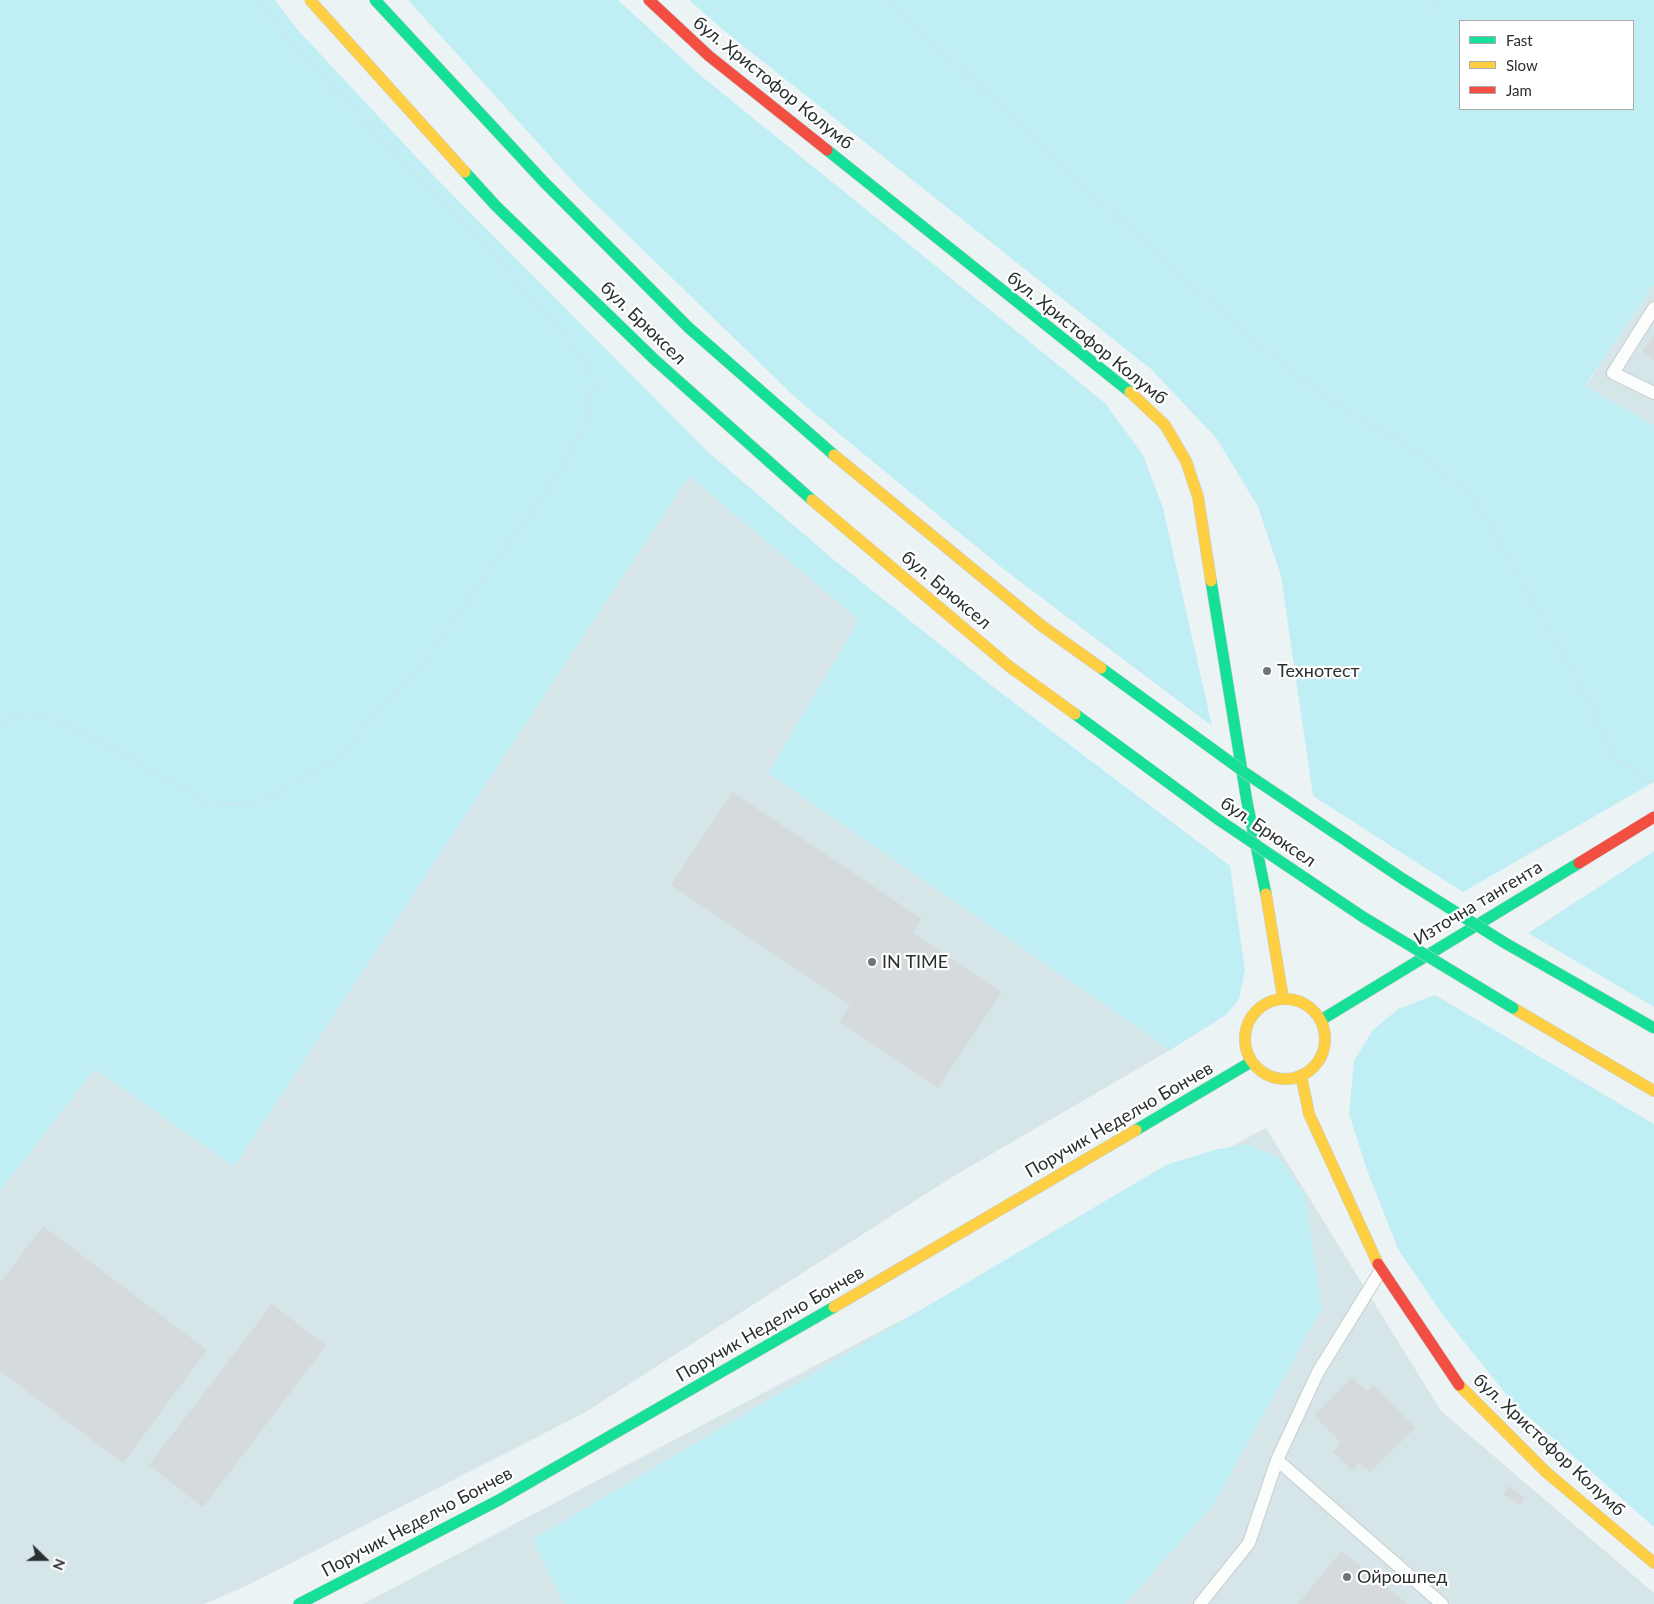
<!DOCTYPE html>
<html>
<head>
<meta charset="utf-8">
<style>
  body { margin:0 }
  #map { position:relative; width:1654px; height:1604px; overflow:hidden; background:#ecf3f4; font-family:Lato,sans-serif }
  canvas { display:block }
  .legend { position:absolute; left:1459px; top:20px; width:175px; height:90px; box-sizing:border-box; background:#fff; border:1px solid #aaacac; margin:0; padding:6px 9px; list-style:none; font-size:15px; color:#2a2f30 }
  .legend li { display:flex; align-items:center; gap:10px; height:25px }
  .legend b { width:25px; border:1px solid #aaacac }
  .north { position:absolute; left:20px; top:1534px; width:50px; height:50px; -webkit-text-stroke:4px #fff; paint-order:stroke; rotate:112deg; font-size:14px; font-weight:700; line-height:20px; text-align:center; color:#2a2f30 }
  .north::after { content:''; display:block; margin:auto; width:18px; height:22px; background:#2a2f30; clip-path:polygon(50% 0,100% 100%,50% 72%,0 100%) }
</style>
</head>
<body>
<div id="map">
<canvas width="1654" height="1604"></canvas>
<ul class="legend">
<li><b style="height:6px;background:#16e098"></b>Fast</li>
<li><b style="height:6px;background:#ffcf43"></b>Slow</li>
<li><b style="height:6px;background:#f24e42"></b>Jam</li>
</ul>
<div class="north">N</div>
</div>
<script>
const ctx = document.querySelector('canvas').getContext('2d');
ctx.lineJoin = 'round';
function paint(path, color) { ctx.fillStyle = color; ctx.fill(path, 'evenodd'); }
const shape = rows => new Path2D(rows.map(r => 'M' + r).join(''));
function strokePath(path, color, width, dash) { ctx.strokeStyle = color; ctx.lineWidth = width; ctx.lineCap = dash ? 'butt' : 'round'; ctx.setLineDash(dash || []); ctx.stroke(path); }
function drawText(font, color, halo, rows, align = 'center') {
  ctx.font = font + ' Lato,sans-serif'; ctx.lineWidth = 4.5; ctx.setLineDash([]); ctx.textBaseline = 'middle'; ctx.strokeStyle = halo; ctx.fillStyle = color; for (const [text, x, y, turn = 0] of rows) {
    ctx.save(); ctx.translate(x, y); ctx.rotate((+turn || 0) * Math.PI / 180); ctx.textAlign = isNaN(turn) ? turn : align; if (halo) ctx.strokeText(text, 0, 0); ctx.fillText(text, 0, 0); ctx.restore();
  }
}
const built = shape([
  [1654,284,1654,425,1585,387],
  [689,475,859,620,1227,1014,1170,1050,952,1177,584,1413,246,1586,204,1604,0,1604,0,1191,95,1069,234,1166],
  [1266,1128,1441,1411,1654,1593,1654,1604,363,1604]
]);
const green = shape([
  [0,0,275,0,296,28,435,177,706,450,834,560,992,686,1230,866,1245,970,1239,999,1227,1014,1170,1050,768,773,859,620,689,476,234,1167,95,1069,0,1191],
  [408,0,618,0,700,75,1105,403,1143,455,1163,508,1212,726,1006,571,798,400,578,187],
  [689,0,1654,0,1654,284,1585,386,1654,425,1654,782,1463,892,1313,796,1281,576,1258,507,1217,439,1151,369,727,33],
  [1460,21,1633,21,1633,109,1460,109],
  [1654,851,1654,1007,1528,933],
  [1435,995,1654,1124,1654,1527,1514,1404,1445,1318,1398,1249,1367,1170,1349,1114,1354,1061,1373,1030,1398,1009],
  [1247,1144,1280,1158,1305,1195,1322,1309,1214,1504,1125,1604,564,1604,533,1539,1166,1165,1214,1150]
]);
const building = shape([
  [1654,336,1654,360,1642,352],
  [732,792,922,919,913,933,1002,992,938,1088,839,1022,850,1005,671,885],
  [43,1226,207,1350,123,1463,0,1371,0,1283],
  [272,1304,326,1346,203,1507,149,1465],
  [1352,1377,1367,1392,1373,1385,1415,1428,1370,1472,1360,1463,1352,1471,1333,1452,1341,1443,1314,1415],
  [1509,1486,1525,1498,1520,1505,1503,1494],
  [1341,1551,1408,1604,1298,1604]
]);
const path = shape([
  [888,0,1172,269,1272,356,1321,394,1433,462,1469,495,1492,529,1586,695,1617,761,1654,782],
  [1431,16,1441,0],
  [0,723,22,714,45,717,104,743,206,802,249,806,332,763,429,656,569,458,588,416,593,380,577,351,489,249,305,59,256,0]
]);
const lane = shape([
  [1654,308,1613,373,1654,393],
  [1277,1460,1442,1604],
  [1200,1604,1249,1543,1277,1460,1318,1372,1381,1270]
]);
const fast = shape([
  [827,150,1130,392],
  [1211,581,1247,802,1266,894],
  [1321,1020,1579,863],
  [1136,1130,1251,1062],
  [299,1604,499,1500,834,1307]
]);
const slow = shape([
  [1130,392,1165,425,1186,461,1198,497,1211,581],
  [1266,894,1283,998],
  '1245 1039a40 40 0 1 1 80 0a40 40 0 1 1-80 0Z',
  [1513,1008,1654,1091],
  [1301,1075,1309,1114,1378,1264],
  [834,1307,1136,1130],
  [1459,1385,1546,1472,1654,1563]
]);
const jam = shape([
  [649,0,709,56,827,150],
  [1579,863,1654,817],
  [1378,1264,1459,1385]
]);
const fastBridge = shape([
  [375,0,544,182,689,328,834,455],
  [465,172,496,206,655,360,812,500],
  [1101,668,1244,772,1403,879,1505,943,1654,1028],
  [1075,714,1219,820,1363,917,1513,1008]
]);
const slowBridge = shape([
  [310,0,465,172],
  [834,455,1042,626,1101,668],
  [812,500,1010,667,1075,714]
]);
const markers = [
  [1267,671,5,"#6e7475"],
  [872,962,5,"#6e7475"],
  [1347,1577,5,"#6e7475"]
];
const streetNames = [
  ["бул. Христофор Колумб",773,83,39],
  ["бул. Брюксел",643,323,44],
  ["бул. Христофор Колумб",1087,338,39],
  ["бул. Брюксел",946,590,40],
  ["бул. Брюксел",1268,832,34],
  ["Източна тангента",1478,903,-31],
  ["Поручик Неделчо Бончев",1119,1120,-30],
  ["Поручик Неделчо Бончев",770,1324,-30],
  ["бул. Христофор Колумб",1549,1445,43],
  ["Поручик Неделчо Бончев",417,1522,-28]
];
const poiNames = [
  ["Технотест",1277,671],
  ["IN TIME",882,962],
  ["Ойрошпед",1357,1577]
];
paint(built, '#d6e5e7');
paint(green, '#c0eef5');
paint(building, '#d5dbdc');
strokePath(lane, '#c7cdce', 14);
strokePath(fast, '#c7cdce', 12);
strokePath(slow, '#c7cdce', 12);
strokePath(jam, '#c7cdce', 12);
strokePath(path, '#d9dbdb', 3, [1, 4]);
strokePath(lane, '#fcfdfd', 12);
strokePath(fast, '#16e098', 11);
strokePath(slow, '#ffcf43', 11);
strokePath(jam, '#f24e42', 11);
strokePath(fastBridge, '#c7cdce', 12, []);
strokePath(slowBridge, '#c7cdce', 12, []);
strokePath(fastBridge, '#16e098', 11);
strokePath(slowBridge, '#ffcf43', 11);
for (const [x, y, r, color] of markers) { const dot = new Path2D(); dot.arc(x, y, r, 0, 2 * Math.PI); ctx.fillStyle = color; ctx.fill(dot); strokePath(dot, '#fff', 2); }
drawText('18px', '#2a2f30', '#fff', streetNames);
drawText('18px', '#2a2f30', '#fff', poiNames, 'left');
</script>
</body>
</html>
